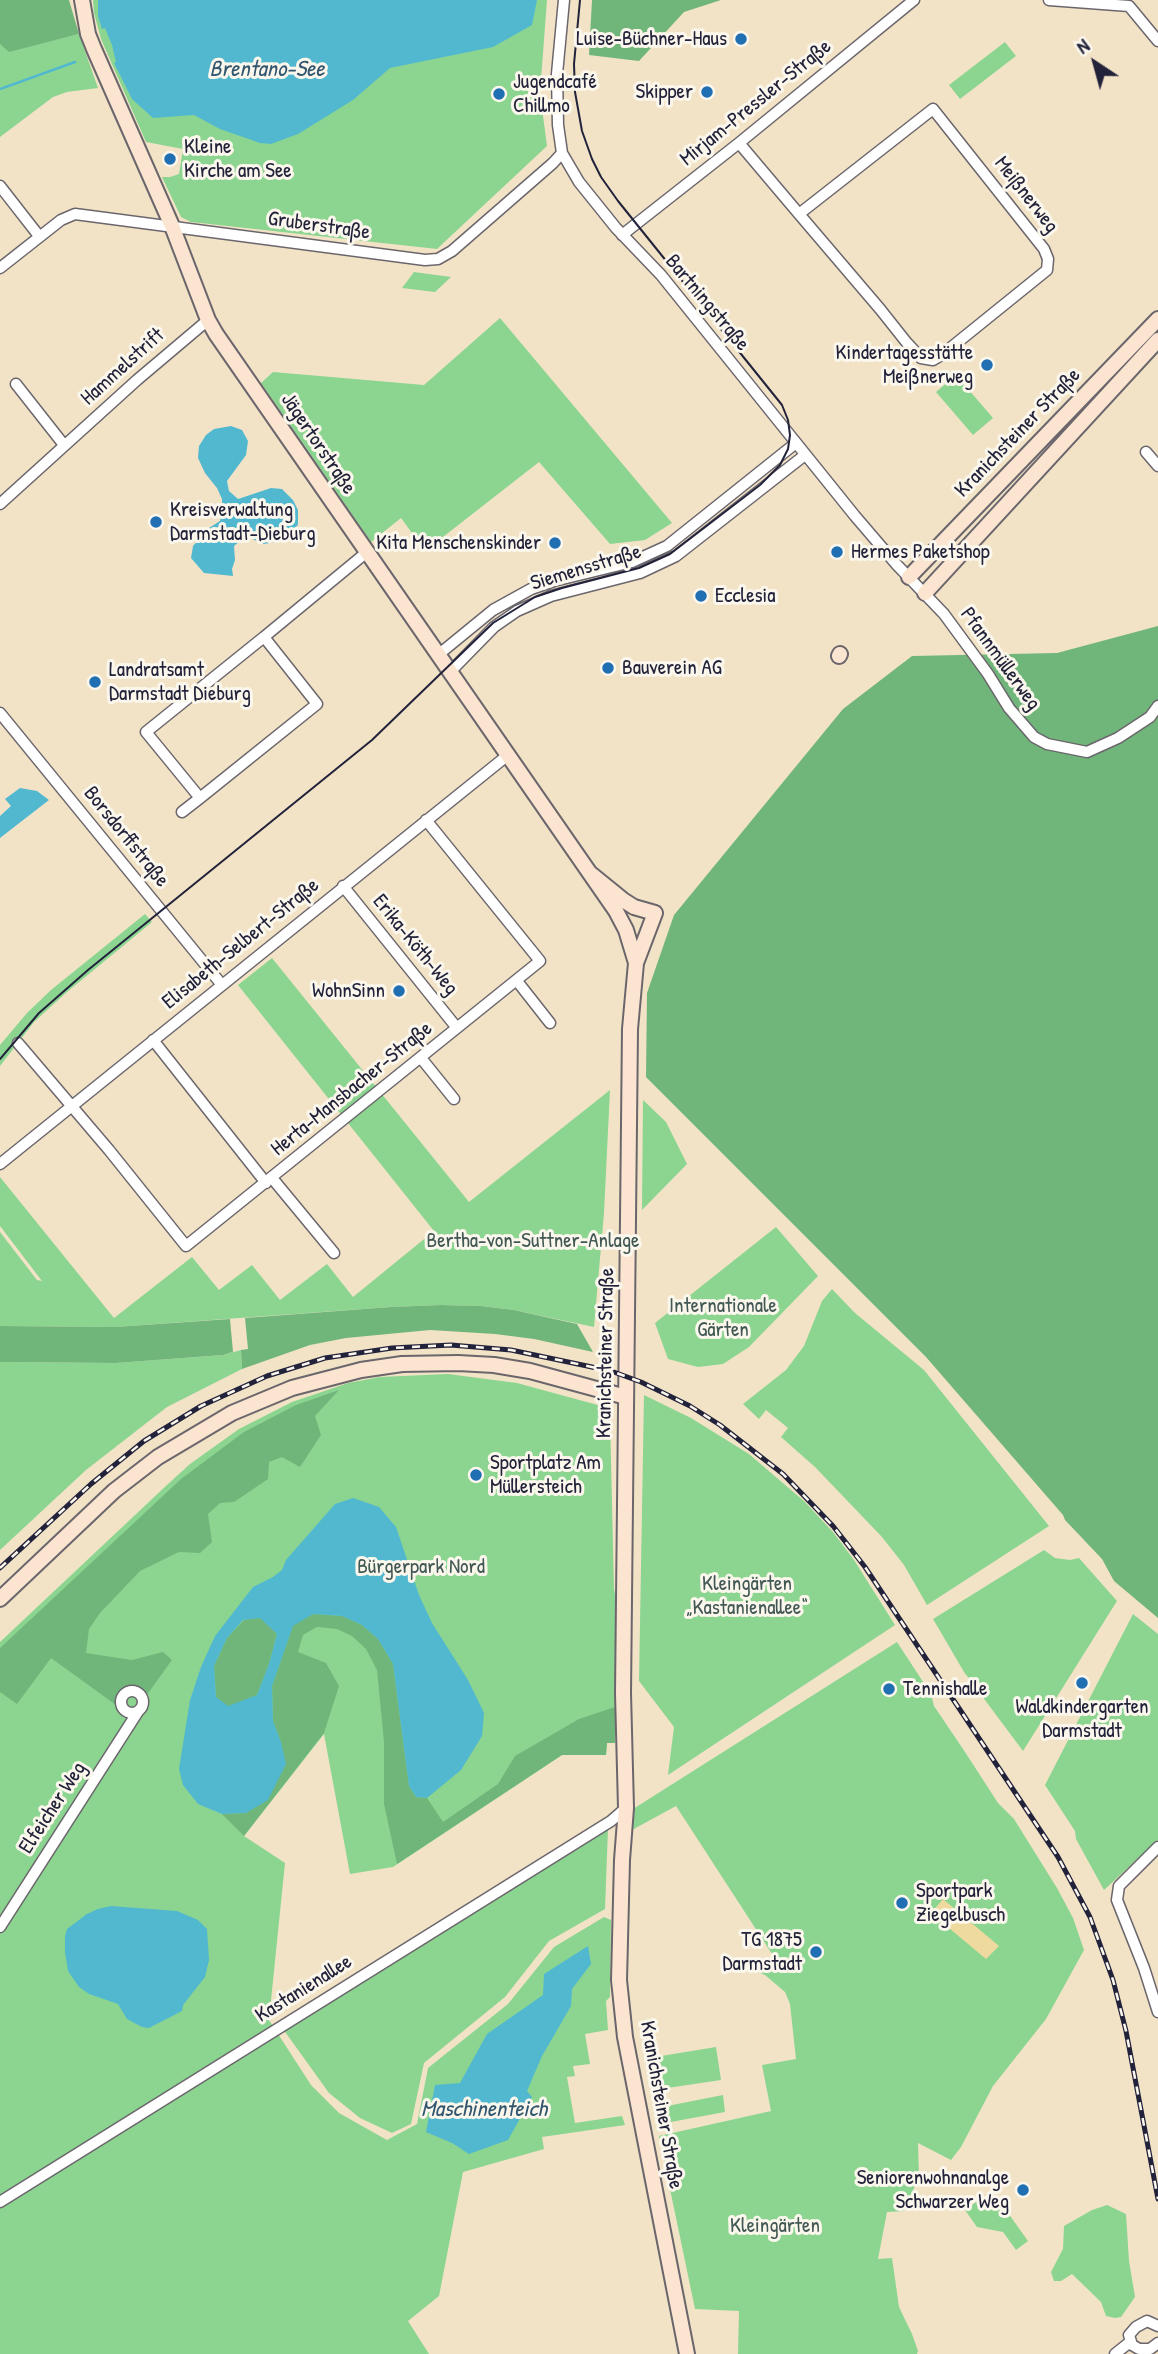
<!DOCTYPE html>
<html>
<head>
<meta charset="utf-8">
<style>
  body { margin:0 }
  #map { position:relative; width:1158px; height:2354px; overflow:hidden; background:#f2e3c7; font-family:"Patrick Hand",sans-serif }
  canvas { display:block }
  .north { position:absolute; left:1060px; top:28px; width:70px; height:70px; -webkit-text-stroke:5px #fbf7ec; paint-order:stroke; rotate:324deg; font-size:19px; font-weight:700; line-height:28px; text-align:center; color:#22223b }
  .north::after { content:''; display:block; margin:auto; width:24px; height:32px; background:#22223b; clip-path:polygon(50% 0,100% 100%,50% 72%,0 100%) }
</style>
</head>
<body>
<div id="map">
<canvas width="1158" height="2354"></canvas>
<div class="north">N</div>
</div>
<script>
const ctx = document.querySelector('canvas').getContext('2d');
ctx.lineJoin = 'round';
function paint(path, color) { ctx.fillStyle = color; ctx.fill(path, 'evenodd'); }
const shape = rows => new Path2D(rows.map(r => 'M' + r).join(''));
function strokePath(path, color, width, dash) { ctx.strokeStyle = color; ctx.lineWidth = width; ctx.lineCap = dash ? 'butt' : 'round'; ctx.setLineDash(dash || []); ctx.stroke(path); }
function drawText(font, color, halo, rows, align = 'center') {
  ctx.font = font + ' "Patrick Hand",sans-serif'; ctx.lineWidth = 6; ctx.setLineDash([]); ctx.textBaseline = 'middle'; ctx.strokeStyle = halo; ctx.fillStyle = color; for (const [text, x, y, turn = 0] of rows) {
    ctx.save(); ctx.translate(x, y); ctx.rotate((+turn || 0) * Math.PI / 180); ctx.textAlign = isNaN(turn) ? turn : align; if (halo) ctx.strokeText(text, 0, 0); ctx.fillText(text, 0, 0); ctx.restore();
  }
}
const green = shape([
  [93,0,547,0,540,93,547,146,437,249,191,222,181,217,162,177,170,177,179,174,183,149,146,142,101,39,94,13],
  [79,34,98,88,67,92,53,97,0,137,0,44,10,51],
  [1005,42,1016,56,960,99,949,85],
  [414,272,451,277,435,292,402,288],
  [500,318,672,523,645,540,610,544,539,462,425,551,401,518,371,542,261,383,273,372,424,385],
  [956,375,993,418,973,435,936,392],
  [145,914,152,922,67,992,34,1022,0,1066,0,1045,27,1013,51,990],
  [272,958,469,1202,610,1090,604,1213,594,1327,514,1310,481,1306,441,1305,391,1307,115,1327,0,1326,0,1232,37,1280,42,1281,0,1226,0,1177,114,1318,192,1257,219,1290,252,1265,280,1300,327,1264,353,1297,434,1231,238,985],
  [643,1100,666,1122,687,1164,642,1210],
  [776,1227,818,1276,749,1347,723,1364,698,1367,668,1359,655,1323],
  [832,1289,855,1313,924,1370,1049,1526,927,1605,904,1565,882,1537,815,1467,781,1437,788,1428,766,1410,759,1419,743,1404,786,1370,804,1346,822,1301],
  [241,1350,242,1369,167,1407,86,1470,0,1550,0,1362,116,1363,223,1355],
  [448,1374,517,1383,605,1407,610,1417,614,1589,616,1600,615,1743,607,1743,606,1755,562,1755,393,1867,350,1874,324,1734,244,1836,285,1863,269,2020,311,2085,339,2113,387,2140,417,2124,428,2068,508,2004,554,1947,604,1917,611,1920,610,1997,606,2001,608,2030,585,2034,590,2064,573,2066,575,2076,567,2077,575,2123,622,2116,625,2125,542,2137,544,2149,463,2172,439,2296,408,2321,429,2354,0,2354,0,1642,168,1484,190,1464,239,1429,292,1402,348,1383,380,1377],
  [644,1395,691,1418,749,1454,805,1502,833,1532,854,1560,895,1625,668,1775,674,1727,639,1681],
  [1044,1550,1055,1558,1070,1560,1079,1558,1117,1601,1023,1751,964,1672,933,1619],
  [1133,1614,1158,1634,1158,1840,1104,1890,1076,1839,1075,1831,1045,1785],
  [897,1642,931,1694,934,1706,965,1752,998,1803,1014,1819,1057,1888,1073,1918,1084,1950,1046,2019,993,2086,961,2147,951,2160,918,2143,919,2177,904,2211,887,2212,878,2259,892,2258,899,2307,912,2334,918,2351,917,2354,738,2354,739,2311,695,2309,659,2136,771,2111,762,2065,796,2059,790,2004,785,1992,765,1975,749,1968,766,1966,774,1957,676,1806,632,1830,633,1809],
  [608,1829,605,1909,549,1941,505,1997,424,2063,411,2124,392,2133,360,2118,329,2093,283,2029],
  [716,2047,721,2080,654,2090,649,2058],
  [723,2095,725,2112,660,2124,657,2108],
  [979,2200,1008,2213,1028,2241,1016,2250,1003,2232,977,2227,965,2210],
  [1107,2205,1126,2214,1129,2261,1135,2297,1121,2317,1115,2318,1106,2316,1101,2302,1072,2274,1061,2281,1054,2281,1051,2272,1063,2249,1064,2226,1092,2210]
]);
const forest = shape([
  [0,0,69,0,79,34,9,52,0,44],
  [592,0,721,0,684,12,639,61,589,55],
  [1158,626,1158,1618,1114,1581,1102,1559,1065,1520,1063,1515,926,1357,646,1077,647,993,674,915,843,709,912,656,1057,653],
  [441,1305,481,1306,514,1310,577,1324,593,1352,534,1339,495,1334,430,1330,346,1338,310,1345,242,1369,241,1350,248,1349,245,1318,391,1307],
  [230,1319,233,1352,223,1355,116,1363,0,1362,0,1326,115,1327],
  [339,1390,315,1416,321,1435,300,1467,282,1457,269,1462,268,1479,234,1502,220,1503,208,1514,212,1542,200,1553,179,1552,140,1571,100,1613,89,1629,86,1653,132,1660,163,1652,172,1660,146,1696,130,1686,116,1705,51,1658,17,1704,0,1692,0,1648,181,1479,244,1432,296,1405],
  [313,1614,342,1616,362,1625,378,1639,393,1664,409,1786,416,1797,427,1798,443,1822,498,1784,515,1756,579,1719,615,1707,615,1743,607,1743,606,1755,562,1755,397,1864,384,1804,384,1742,377,1670,366,1649,352,1636,337,1629,317,1627,303,1635,298,1652,326,1663,339,1686,324,1733,244,1836,222,1814,246,1813,281,1742,273,1721,272,1686,293,1625],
  [260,1617,277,1634,269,1664,257,1695,228,1707,216,1697,214,1666,227,1638,244,1620]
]);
const sand = shape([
  [943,1899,999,1946,986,1959,931,1913]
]);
const water = shape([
  [98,0,537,0,532,25,493,47,390,68,353,100,298,134,271,144,260,143,220,129,194,115,153,118,132,99,114,63,116,62,112,45,105,28,102,29,98,16],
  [231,426,242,430,248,441,246,455,227,481,229,491,238,499,271,488,282,489,293,500,298,510,298,525,279,541,264,544,250,538,241,540,234,546,235,560,232,569,233,576,204,573,191,558,193,546,209,528,220,521,222,510,222,499,217,488,205,473,198,458,199,446,206,435,214,429],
  [20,788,37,791,49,800,0,838,0,816,11,806,5,799],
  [353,1498,379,1507,396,1527,419,1595,432,1623,468,1680,484,1713,482,1736,461,1770,427,1798,416,1797,409,1786,393,1664,378,1639,362,1625,342,1616,313,1614,293,1626,272,1686,273,1721,281,1742,286,1764,268,1800,246,1813,222,1814,198,1804,183,1785,179,1769,190,1700,201,1667,215,1636,253,1587,273,1577,282,1570,286,1560,335,1504],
  [260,1618,277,1634,269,1664,257,1695,228,1706,216,1697,214,1666,227,1638,243,1620],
  [111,1906,177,1911,198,1920,207,1929,209,1960,205,1977,183,2005,182,2011,149,2028,142,2027,127,2019,118,2004,89,1994,79,1987,68,1971,65,1952,65,1936,67,1929,87,1914,98,1909],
  [588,1946,591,1964,572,1989,571,2006,542,2056,527,2091,532,2097,508,2140,469,2154,452,2143,426,2132,435,2085,460,2083,487,2034,543,1995,544,1974]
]);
const stream = shape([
  [0,89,75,62]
]);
const street = shape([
  [564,0,557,74,558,125,562,153,579,182,616,228,661,275,855,516,897,565,944,614,988,674,1009,708,1034,737,1047,744,1087,752,1118,738,1150,717,1158,706],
  [1049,0,1129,6,1158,41],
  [739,143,799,214,880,309,907,343,921,358,933,360,943,354,1047,270,1048,259,1044,249,933,109,799,214],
  [0,186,39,236],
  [622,235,739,143,914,0],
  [0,268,61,220,75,214,425,260,438,259,452,251,553,163,562,153],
  [16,384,64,445],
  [1146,452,1158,466],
  [0,504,137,380,208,320],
  [264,637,367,552],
  [438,655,493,610,531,589,554,581,632,562,667,546,796,443],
  [450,672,494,627,517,611,551,596,640,573,676,556,805,455],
  [0,713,222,985],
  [182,812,200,798,317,704,264,637,146,732,200,798],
  [343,886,457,1028],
  [517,981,550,1023],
  [153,1040,266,1183],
  [18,1043,109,1150,186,1246,540,961,426,820],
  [421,1058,454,1099],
  [0,1164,508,755],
  [272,1178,334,1253],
  '121 1702a11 11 0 1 1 22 0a11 11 0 1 1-22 0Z',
  [1158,1847,1119,1886,1117,1900,1144,1968,1158,2012],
  [0,1927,139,1710],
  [0,2202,611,1821,626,1808],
  [1158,2326,1147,2321,1136,2327,1129,2335,1132,2345,1139,2349,1150,2349,1158,2343],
  [1115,2354,1130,2342]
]);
const secondary = shape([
  [82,0,88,34,94,49,172,226,208,320,216,334,616,911,626,930,636,963],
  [909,577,1158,319],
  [925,593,1158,340],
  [839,656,840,654],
  [591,874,623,900,634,907,655,913,636,963,630,1029,623,1693,626,1808,622,1860,619,1980,625,2037,687,2354],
  [0,1599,114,1491,158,1457,232,1413,292,1388,361,1370,402,1364,458,1363,494,1365,530,1371,626,1397]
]);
const tram = shape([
  [0,1059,39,1013,88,970,372,740,493,623,535,597,562,588,639,568,670,554,760,485,780,465,788,449,790,435,788,420,782,405,618,201,601,177,592,159,582,131,575,92,574,64,580,0]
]);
const rail = shape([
  [0,1568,91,1484,144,1441,201,1406,267,1376,325,1358,392,1348,451,1345,511,1350,611,1371,641,1382,690,1406,720,1425,783,1474,833,1526,865,1567,1058,1857,1090,1917,1113,1980,1126,2031,1158,2199]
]);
const markers = [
  [741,39,7,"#1f6fb2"],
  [707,92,7,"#1f6fb2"],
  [499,94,7,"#1f6fb2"],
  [170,159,7,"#1f6fb2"],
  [987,365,7,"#1f6fb2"],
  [156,522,7,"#1f6fb2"],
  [555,543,7,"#1f6fb2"],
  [837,552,7,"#1f6fb2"],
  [701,596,7,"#1f6fb2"],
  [608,668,7,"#1f6fb2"],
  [95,682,7,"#1f6fb2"],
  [399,991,7,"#1f6fb2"],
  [476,1475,7,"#1f6fb2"],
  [1082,1683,7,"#1f6fb2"],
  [889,1689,7,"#1f6fb2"],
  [902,1903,7,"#1f6fb2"],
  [816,1952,7,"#1f6fb2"],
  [1023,2190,7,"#1f6fb2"]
];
const poiNames = [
  ["Luise-Büchner-Haus",727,39,"right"],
  ["Jugendcafé",513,82],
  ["Chillmo",513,106],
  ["Skipper",693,92,"right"],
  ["Kleine",184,147],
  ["Kirche am See",184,171],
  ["Kindertagesstätte",973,353,"right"],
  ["Meißnerweg",973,377,"right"],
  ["Kreisverwaltung",170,510],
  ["Darmstadt-Dieburg",170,534],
  ["Kita Menschenskinder",541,543,"right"],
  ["Hermes Paketshop",851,552],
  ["Ecclesia",715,596],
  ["Bauverein AG",622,668],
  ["Landratsamt",109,670],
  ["Darmstadt Dieburg",109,694],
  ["WohnSinn",385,991,"right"],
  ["Sportplatz Am",490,1463],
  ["Müllersteich",490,1487],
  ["Tennishalle",903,1689],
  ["Waldkindergarten",1082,1707,"center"],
  ["Darmstadt",1082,1731,"center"],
  ["Sportpark",916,1891],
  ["Ziegelbusch",916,1915],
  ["TG 1875",802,1940,"right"],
  ["Darmstadt",802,1964,"right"],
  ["Seniorenwohnanalge",1009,2178,"right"],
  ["Schwarzer Weg",1009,2202,"right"]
];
const streetNames = [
  ["Mirjam-Pressler-Straße",756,103,-39],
  ["Meißnerweg",1026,195,52],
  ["Gruberstraße",319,226,8],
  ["Bartningstraße",707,303,50],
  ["Hammelstrift",123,367,-42],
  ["Kranichsteiner Straße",1018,433,-46],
  ["Jägertorstraße",318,444,56],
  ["Siemensstraße",586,568,-17],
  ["Pfannmüllerweg",1000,659,54],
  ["Borsdorffstraße",126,837,51],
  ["Elisabeth-Selbert-Straße",241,944,-39],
  ["Erika-Köth-Weg",415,945,51],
  ["Herta-Mansbacher-Straße",352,1089,-39],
  ["Kranichsteiner Straße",606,1353,-89],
  ["Elfeicher Weg",53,1808,-57],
  ["Kastanienallee",304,1989,-32],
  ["Kranichsteiner Straße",661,2105,80]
];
const parkNames = [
  ["Bertha-von-Suttner-Anlage",533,1241],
  ["Internationale",723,1306],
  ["Gärten",723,1330],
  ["Bürgerpark Nord",421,1567],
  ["Kleingärten",747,1584],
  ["„Kastanienallee“",747,1608],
  ["Kleingärten",775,2226]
];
const waterNames = [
  ["Brentano-See",267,70],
  ["Maschinenteich",484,2110]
];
paint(green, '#8bd591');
paint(forest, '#70b67b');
paint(sand, '#eeda9e');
paint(water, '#51b8d0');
strokePath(stream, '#51b8d0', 2.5);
strokePath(street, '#6b666c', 13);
strokePath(secondary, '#6b666c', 18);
strokePath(street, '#fff', 10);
strokePath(secondary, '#fce5d0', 14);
strokePath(tram, '#22223b', 2);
strokePath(rail, '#22223b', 5);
strokePath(rail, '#fbf7ec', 2.5, [8]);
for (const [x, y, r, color] of markers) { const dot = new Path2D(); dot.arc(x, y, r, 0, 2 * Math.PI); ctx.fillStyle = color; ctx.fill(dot); strokePath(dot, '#fbf7ec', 2.5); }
drawText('21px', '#22223b', '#fbf7ec', poiNames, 'left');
drawText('21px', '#22223b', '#fbf7ec', streetNames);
drawText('21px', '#425855', '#fbf7ec', parkNames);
drawText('italic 23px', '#32566f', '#fbf7ec', waterNames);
</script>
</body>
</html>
